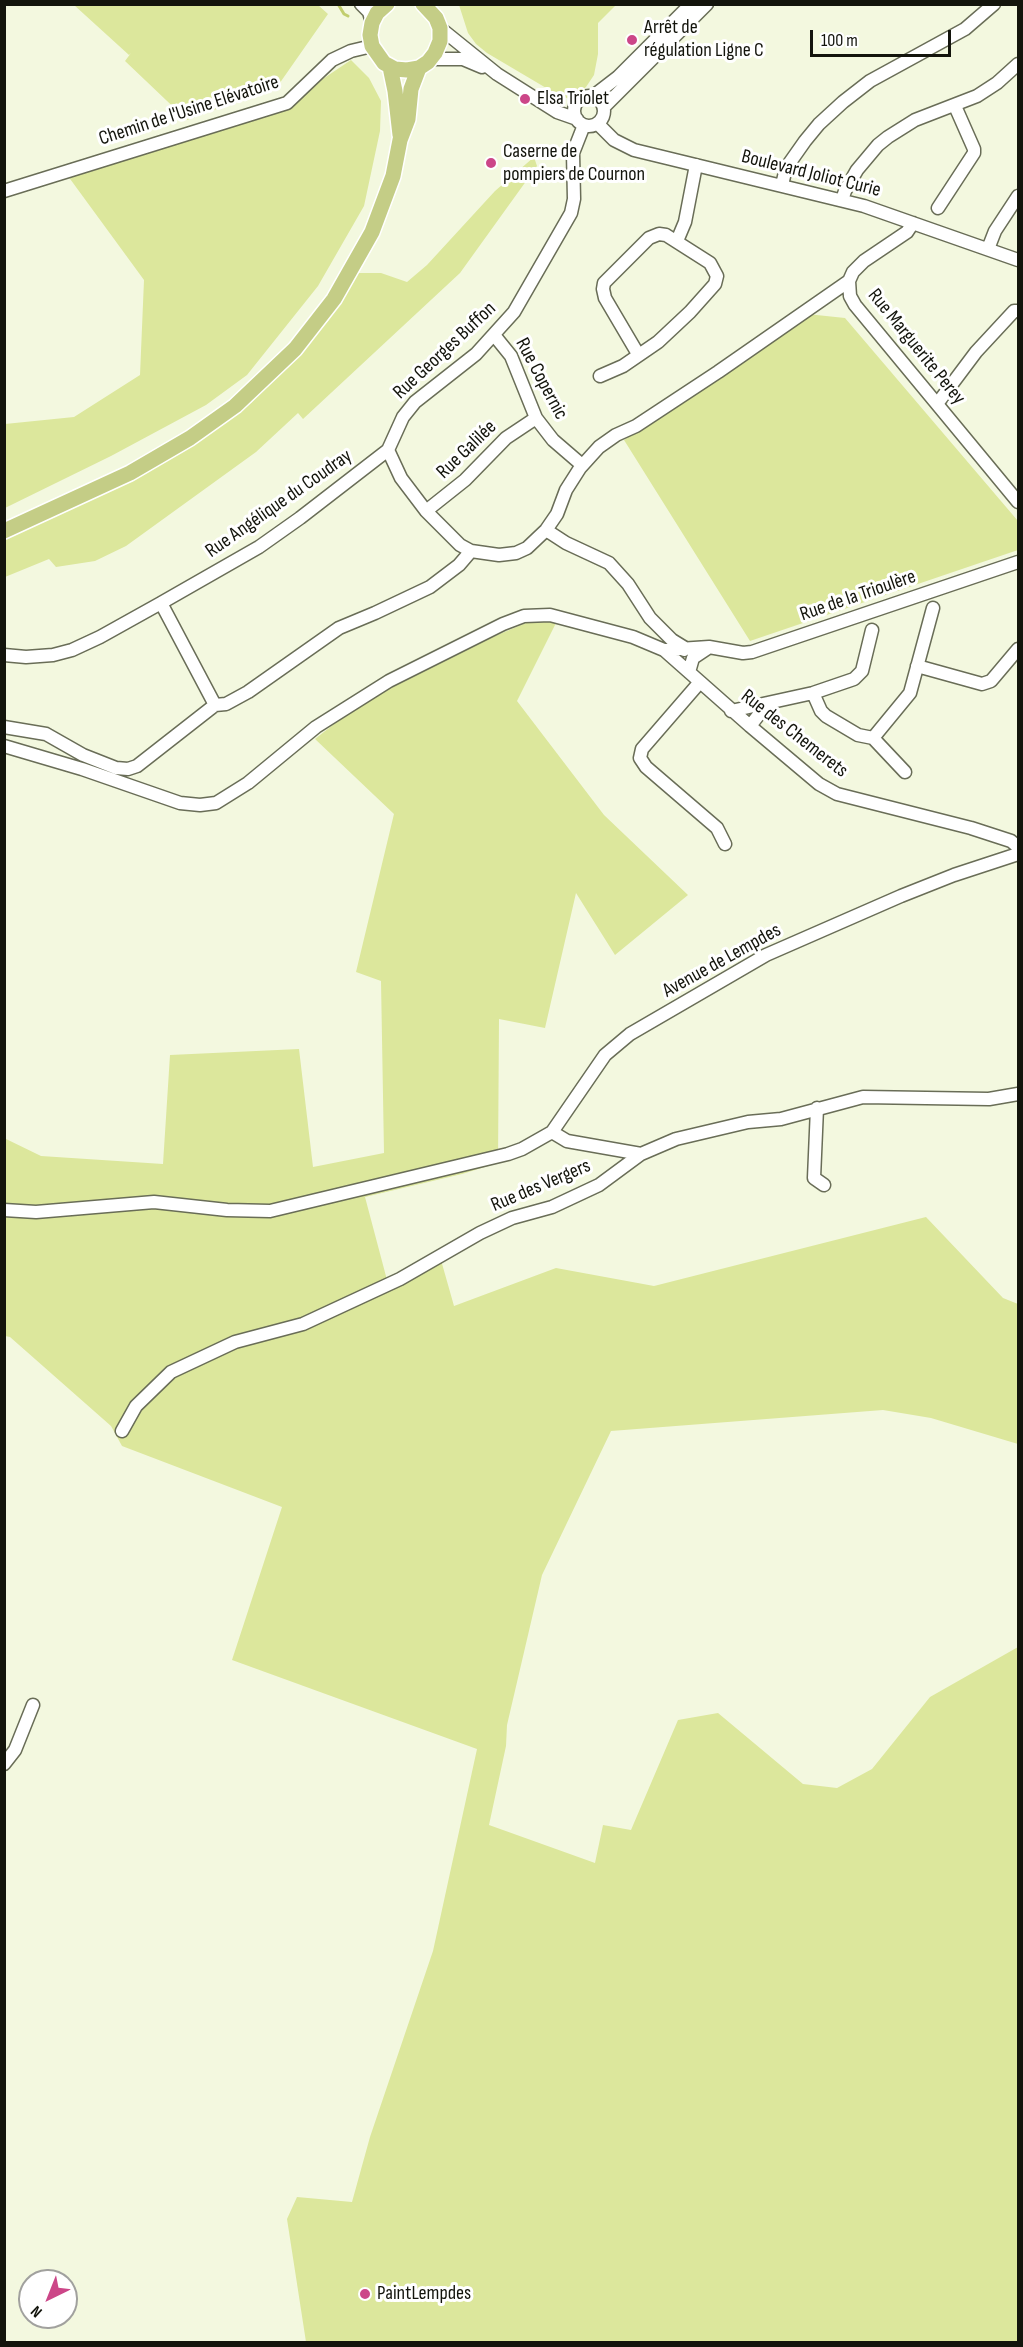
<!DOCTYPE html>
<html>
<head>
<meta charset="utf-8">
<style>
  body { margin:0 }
  #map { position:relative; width:1023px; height:2347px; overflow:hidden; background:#f3f8df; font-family:"Sofia Sans Condensed",sans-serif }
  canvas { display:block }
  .frame { position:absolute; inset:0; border:6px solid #13140c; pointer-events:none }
  .north { position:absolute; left:18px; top:2269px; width:60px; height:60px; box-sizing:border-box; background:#fff; border:2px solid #a1a19e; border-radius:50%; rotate:223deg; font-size:16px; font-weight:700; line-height:24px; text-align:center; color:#13140c }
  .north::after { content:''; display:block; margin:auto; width:21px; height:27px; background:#cc4688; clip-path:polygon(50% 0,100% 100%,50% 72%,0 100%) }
  .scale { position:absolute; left:810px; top:30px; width:141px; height:27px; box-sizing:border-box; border:3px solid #13140c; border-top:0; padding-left:8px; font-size:18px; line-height:21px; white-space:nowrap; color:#13140c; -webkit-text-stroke:4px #fff; paint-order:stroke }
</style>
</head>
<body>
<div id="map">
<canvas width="1023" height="2347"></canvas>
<div class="frame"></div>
<div class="north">N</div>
<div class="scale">100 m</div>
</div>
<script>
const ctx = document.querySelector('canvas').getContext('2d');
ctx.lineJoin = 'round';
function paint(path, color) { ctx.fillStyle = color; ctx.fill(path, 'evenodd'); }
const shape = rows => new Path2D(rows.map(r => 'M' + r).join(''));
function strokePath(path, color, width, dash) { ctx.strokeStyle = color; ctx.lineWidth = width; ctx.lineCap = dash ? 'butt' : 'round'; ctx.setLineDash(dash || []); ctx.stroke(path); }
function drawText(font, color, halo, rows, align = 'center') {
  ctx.font = font + ' "Sofia Sans Condensed",sans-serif'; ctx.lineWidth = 6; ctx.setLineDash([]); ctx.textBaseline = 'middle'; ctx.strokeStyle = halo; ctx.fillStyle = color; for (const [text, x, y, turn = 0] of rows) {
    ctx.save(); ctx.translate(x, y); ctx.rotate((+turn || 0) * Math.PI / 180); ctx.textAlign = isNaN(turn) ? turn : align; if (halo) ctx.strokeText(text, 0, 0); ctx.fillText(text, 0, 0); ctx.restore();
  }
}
const green = shape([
  [318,5,328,14,277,87,187,120,125,61,131,53,129,55,74,5],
  [459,5,459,4,616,5,598,23,598,54,594,75,586,87,570,99,558,95,487,53,476,44,468,33],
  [351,60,369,78,381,101,380,131,364,206,318,286,247,375,206,405,111,456,5,508,5,424,74,417,140,375,144,280,65,172,287,103],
  [534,157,537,166,460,273,303,419,298,413,256,452,126,546,95,561,56,567,49,559,5,577,4,540,176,455,230,419,252,402,328,321,358,273,381,273,407,282,427,265,495,191],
  [807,314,845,318,1018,521,1018,550,750,641,624,440],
  [538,618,556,623,517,701,604,815,688,895,615,955,576,893,545,1028,499,1019,498,1163,462,1174,365,1197,387,1280,439,1253,454,1306,556,1268,654,1286,926,1217,1003,1298,1018,1304,1018,1444,931,1418,883,1410,611,1431,542,1575,507,1725,506,1746,489,1825,595,1863,603,1825,631,1830,678,1720,718,1713,803,1784,837,1788,872,1769,930,1697,1018,1647,1018,2342,306,2342,287,2219,297,2197,352,2202,370,2137,433,1951,477,1749,232,1660,282,1507,122,1446,111,1426,10,1337,5,1336,4,1138,41,1156,163,1164,170,1055,299,1049,313,1167,384,1153,381,981,356,972,394,814,315,739,362,702,459,651]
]);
const stream = shape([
  [338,4,344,14,348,16]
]);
const minor = shape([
  [361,4,369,12,372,23],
  [440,28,497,74,557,112,577,119],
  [431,59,463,59,482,67],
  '574 111a15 15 0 1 1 30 0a15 15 0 1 1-30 0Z',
  [592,97,618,77,691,4],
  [604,107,707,4],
  [598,124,614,140,634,150,864,206,1018,260],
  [584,125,573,153,574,199,571,213,514,312,476,354,415,402,403,417,388,450,401,478,426,511,460,545,471,551,499,555,516,553,527,548,546,530,557,514,566,490,580,468,599,447,616,435,636,426,718,372,849,281],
  [782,185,786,168,805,141,819,124,843,102,870,81,965,29,994,4],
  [4,191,287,103,332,60,351,51,372,46],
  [842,200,845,191,857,170,878,145,888,137,915,120,977,96,997,83,1018,64],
  [938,208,974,153,974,149,955,106],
  [913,223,907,232,864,261,853,272,849,281,850,296,855,305,1018,502],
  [677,241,685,222,696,165],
  [988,249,995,231,1018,196],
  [494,335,511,356,536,418,553,440,582,465],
  [600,376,623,366,658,342,690,312,715,284,717,276,710,263,666,235,659,234,649,238,604,283,603,289,605,298,638,354],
  [937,404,976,352,1014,311,1018,311],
  [388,450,300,518,259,547,161,603,215,705,226,704,248,692,339,628,375,613,430,587,459,565,471,551],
  [426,511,465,480,506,438,536,418],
  [546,530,566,543,609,563,628,584,650,618,672,640,685,648,684,650],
  [664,650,709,647,743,653,752,652,1018,562],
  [4,655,26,657,53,655,72,650,100,637,161,603],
  [917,666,982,684,991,681,1018,649],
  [689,672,693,658,708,648],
  [700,682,642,749,640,758,646,767,717,828,725,844],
  [813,693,821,711,826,716,858,735,873,738,910,693,933,608],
  [731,711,813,693,854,679,862,671,872,630],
  [750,726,768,703],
  [4,727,46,734,83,755,116,768,128,769,137,766,215,705],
  [873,738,905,772],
  [4,746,82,769,180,803,200,805,216,803,248,783,316,727,389,681,503,624,524,616,550,615,633,637,664,650,750,726,819,784,837,794,971,828,1011,841,1018,847],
  [817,1108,814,1178,824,1185],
  [552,1132,567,1141,641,1154],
  [4,1210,36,1212,154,1202,227,1210,270,1211,508,1154,522,1149,552,1132,605,1055,630,1034,766,955,901,896,954,875,1018,854],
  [122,1431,136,1406,171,1372,235,1342,303,1324,400,1279,480,1233,512,1218,552,1207,599,1185,641,1154,676,1139,748,1122,781,1119,863,1097,989,1099,1018,1094],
  [4,1764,15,1750,33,1705]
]);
const major = shape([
  [387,4,377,13,372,23,370,35,372,46,384,63,395,69,407,70,419,68,428,62,435,53,440,41,440,28,436,18,423,4],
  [390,67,395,91,400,135],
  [4,531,130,473,190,438,235,406,295,349,334,299,372,232,393,176,400,140,408,119,411,89,419,68]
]);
const markers = [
  [632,40,6,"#cc4688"],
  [525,99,6,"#cc4688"],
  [491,163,6,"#cc4688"],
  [365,2294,6,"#cc4688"]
];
const poiNames = [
  ["Arrêt de",644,28],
  ["régulation Ligne C",644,51],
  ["Elsa Triolet",537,99],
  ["Caserne de",503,152],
  ["pompiers de Cournon",503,175],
  ["PaintLempdes",377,2294]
];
const streetNames = [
  ["Chemin de l'Usine Elévatoire",189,111,-18],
  ["Boulevard Joliot Curie",811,174,14],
  ["Rue Marguerite Perey",916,347,51],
  ["Rue Georges Buffon",445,351,-43],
  ["Rue Copernic",541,379,62],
  ["Rue Galilée",467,450,-44],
  ["Rue Angélique du Coudray",279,504,-35],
  ["Rue de la Trioulère",858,596,-19],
  ["Rue des Chemerets",794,734,38],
  ["Avenue de Lempdes",722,961,-29],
  ["Rue des Vergers",541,1186,-23]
];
paint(green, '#dce79c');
strokePath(stream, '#c1ce6e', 3);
strokePath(minor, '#696d57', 15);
strokePath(major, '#fff', 18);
strokePath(minor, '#fff', 12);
strokePath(major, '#c4cd86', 15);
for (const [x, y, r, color] of markers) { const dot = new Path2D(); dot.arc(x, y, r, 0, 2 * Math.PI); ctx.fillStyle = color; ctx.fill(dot); strokePath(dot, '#fff', 2); }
drawText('20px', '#13140c', '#fff', poiNames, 'left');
drawText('20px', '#13140c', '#fff', streetNames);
</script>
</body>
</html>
